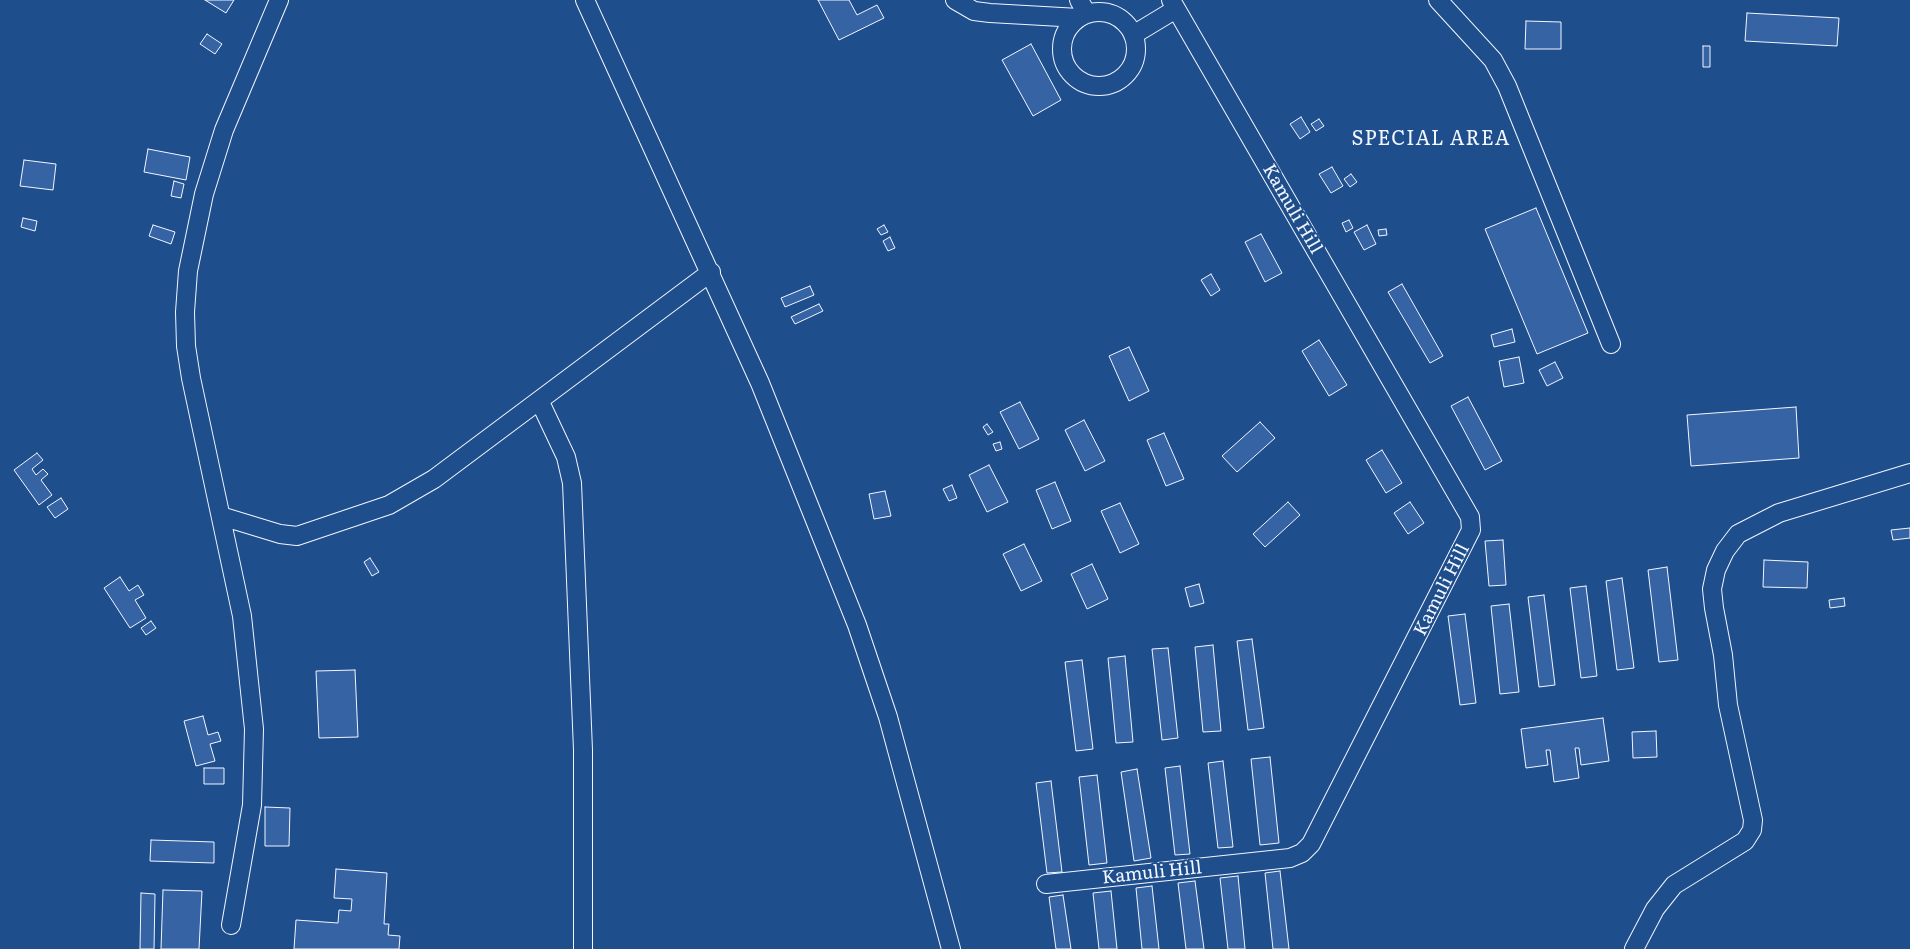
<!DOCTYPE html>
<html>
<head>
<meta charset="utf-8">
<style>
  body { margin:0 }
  canvas { display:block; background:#1f4e8c }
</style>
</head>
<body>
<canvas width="1910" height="949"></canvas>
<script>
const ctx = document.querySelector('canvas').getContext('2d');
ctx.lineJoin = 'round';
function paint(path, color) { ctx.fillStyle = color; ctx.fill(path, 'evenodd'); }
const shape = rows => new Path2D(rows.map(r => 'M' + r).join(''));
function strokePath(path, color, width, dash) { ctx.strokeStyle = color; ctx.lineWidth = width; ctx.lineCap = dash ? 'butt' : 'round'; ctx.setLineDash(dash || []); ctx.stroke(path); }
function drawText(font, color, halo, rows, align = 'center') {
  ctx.font = font + ' Literata,serif'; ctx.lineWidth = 4; ctx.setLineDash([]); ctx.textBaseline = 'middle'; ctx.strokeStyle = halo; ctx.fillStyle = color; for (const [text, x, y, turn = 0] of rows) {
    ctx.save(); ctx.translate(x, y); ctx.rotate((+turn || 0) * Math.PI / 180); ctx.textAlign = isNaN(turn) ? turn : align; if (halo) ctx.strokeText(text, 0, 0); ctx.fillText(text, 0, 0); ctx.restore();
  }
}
const building = shape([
  [205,0,234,0,226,13,205,0],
  [818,0,849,0,857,15,877,5,884,18,839,40,818,0],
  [1747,13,1839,18,1837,46,1745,41,1747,13],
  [1526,21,1561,22,1561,49,1525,49,1526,21],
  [207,34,222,44,215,54,200,44,207,34],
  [1031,44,1061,100,1033,116,1002,60,1031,44],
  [1703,46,1710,46,1710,67,1703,67,1703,46],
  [1301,117,1310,132,1300,139,1290,124,1301,117],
  [1319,119,1324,126,1316,131,1311,124,1319,119],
  [148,149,190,157,186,180,144,172,148,149],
  [24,160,56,164,53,190,20,186,24,160],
  [1332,167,1343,186,1331,193,1319,174,1332,167],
  [1351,174,1357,182,1350,187,1344,179,1351,174],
  [174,181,184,184,181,198,171,196,174,181],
  [1536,208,1588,333,1537,354,1485,229,1536,208],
  [23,218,37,221,35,231,21,227,23,218],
  [1349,220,1353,228,1346,232,1342,223,1349,220],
  [153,225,175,232,171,244,149,236,153,225],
  [884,225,888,232,881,235,877,229,884,225],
  [1367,225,1376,244,1364,250,1354,232,1367,225],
  [1386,229,1387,235,1379,236,1378,230,1386,229],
  [1261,234,1282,273,1265,282,1245,242,1261,234],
  [890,237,895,248,888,251,883,241,890,237],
  [1211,274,1220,290,1211,296,1201,280,1211,274],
  [1402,284,1443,356,1430,363,1388,292,1402,284],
  [810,286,814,295,785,307,781,298,810,286],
  [819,304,823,311,795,324,791,317,819,304],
  [1512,329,1515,342,1494,347,1491,335,1512,329],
  [1319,340,1347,385,1329,396,1302,351,1319,340],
  [1129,347,1149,391,1129,401,1109,356,1129,347],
  [1519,357,1524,383,1504,387,1499,361,1519,357],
  [1555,362,1563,378,1547,386,1539,370,1555,362],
  [1468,397,1502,461,1485,470,1451,406,1468,397],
  [1020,402,1039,439,1019,449,1000,412,1020,402],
  [1796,407,1799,458,1691,466,1687,415,1796,407],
  [1084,420,1105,461,1085,471,1065,430,1084,420],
  [1260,422,1275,438,1237,472,1222,456,1260,422],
  [987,424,993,432,988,435,983,427,987,424],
  [1164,433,1184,479,1166,486,1147,440,1164,433],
  [1000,442,1002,449,996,451,993,444,1000,442],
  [1382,450,1402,483,1386,493,1366,460,1382,450],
  [37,453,43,460,32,469,36,475,43,469,48,474,41,480,52,495,39,505,14,470,37,453],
  [989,465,1008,502,987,512,969,475,989,465],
  [1055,482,1071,521,1052,529,1036,490,1055,482],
  [952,485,957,498,949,501,943,489,952,485],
  [885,491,891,516,874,519,869,494,885,491],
  [61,498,68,509,55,518,47,507,61,498],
  [1288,502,1300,515,1265,547,1253,534,1288,502],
  [1410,502,1424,523,1408,534,1394,513,1410,502],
  [1120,503,1139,544,1120,553,1101,511,1120,503],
  [1910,528,1910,538,1893,540,1891,530,1910,528],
  [1503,540,1506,585,1489,586,1485,541,1503,540],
  [1024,544,1042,581,1021,591,1003,554,1024,544],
  [370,558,379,572,372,576,364,562,370,558],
  [1764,560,1808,562,1807,588,1763,587,1764,560],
  [1092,564,1108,599,1087,609,1071,574,1092,564],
  [1667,567,1678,660,1659,662,1648,570,1667,567],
  [120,577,129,591,138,585,144,595,135,600,146,618,130,628,104,588,120,577],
  [1622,578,1634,668,1617,670,1606,581,1622,578],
  [1199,584,1204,603,1190,607,1185,588,1199,584],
  [1586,586,1597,676,1581,678,1570,588,1586,586],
  [1544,595,1555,685,1539,687,1528,597,1544,595],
  [1844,598,1845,606,1830,608,1829,600,1844,598],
  [1509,604,1519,692,1500,694,1491,606,1509,604],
  [1465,614,1476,703,1460,705,1448,616,1465,614],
  [151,621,156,628,146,635,141,628,151,621],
  [1252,639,1264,728,1248,730,1237,641,1252,639],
  [1213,645,1221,731,1203,732,1195,647,1213,645],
  [1168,648,1178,738,1162,740,1152,649,1168,648],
  [1125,656,1133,742,1116,743,1108,658,1125,656],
  [1082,660,1093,749,1076,751,1065,662,1082,660],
  [355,670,358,737,319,738,316,671,355,670],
  [203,716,208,735,218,732,221,741,210,744,215,761,196,766,184,721,203,716],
  [1603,718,1609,761,1581,765,1579,748,1575,748,1579,778,1554,782,1550,750,1546,750,1548,765,1526,768,1521,729,1603,718],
  [1656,731,1657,757,1633,758,1632,732,1656,731],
  [1270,757,1279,843,1260,845,1251,759,1270,757],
  [1223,761,1233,847,1218,848,1208,763,1223,761],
  [1180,766,1190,854,1175,855,1165,768,1180,766],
  [204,768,224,768,224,784,204,784,204,768],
  [1137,769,1151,858,1134,861,1121,772,1137,769],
  [1097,775,1107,863,1089,865,1079,777,1097,775],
  [1051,781,1062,872,1047,873,1036,783,1051,781],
  [265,807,290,808,289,846,265,846,265,807],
  [151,840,214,842,214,863,150,861,151,840],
  [336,869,387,873,384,924,389,924,388,935,400,936,399,949,294,949,296,920,338,923,339,910,351,911,352,899,334,898,336,869],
  [1280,871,1289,949,1273,949,1265,873,1280,871],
  [1238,876,1245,949,1228,949,1220,878,1238,876],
  [1195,881,1204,949,1186,949,1178,883,1195,881],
  [1152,886,1159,949,1142,949,1136,888,1152,886],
  [163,890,202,891,199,949,161,949,163,890],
  [1111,891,1117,949,1099,949,1093,893,1111,891],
  [141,893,155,894,154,949,140,949,141,893],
  [1063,895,1071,949,1056,949,1049,897,1063,895]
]);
const minor = shape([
  [585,0,760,383,857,625,888,717,951,949],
  [955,0,974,11,990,13,1079,18],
  [1079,0,1087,14],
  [1438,0,1493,60,1507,86,1611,344],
  '1062 49a37 37 0 1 1 74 0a37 37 0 1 1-74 0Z',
  [1133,35,1176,9],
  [540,402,566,457,572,483,583,750,583,949],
  [221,516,280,534,297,536,389,505,434,479,711,272],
  [1046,884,1290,858,1302,853,1311,844,1471,530,1470,517,1171,0],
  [231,925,252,805,254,729,242,616,191,378,186,346,185,312,188,271,204,194,224,130,279,0],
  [1634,949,1655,909,1674,885,1745,841,1752,830,1753,820,1728,705,1723,655,1714,608,1712,589,1716,570,1725,551,1738,534,1779,513,1910,473]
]);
const streetNames = [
  ["Kamuli Hill",1292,209,60],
  ["Kamuli Hill",1442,590,-63],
  ["Kamuli Hill",1152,873,-6]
];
const quarterNames = [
  ["SPECIAL AREA",1431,139]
];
paint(building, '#3563a3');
strokePath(building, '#f2f6ff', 1);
strokePath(minor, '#f2f6ff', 20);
strokePath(minor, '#1f4e8c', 18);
drawText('18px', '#f2f6ff', '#1f4e8c', streetNames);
ctx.letterSpacing = '1px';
drawText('20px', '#f2f6ff', '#1f4e8c', quarterNames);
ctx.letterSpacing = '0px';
</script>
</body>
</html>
